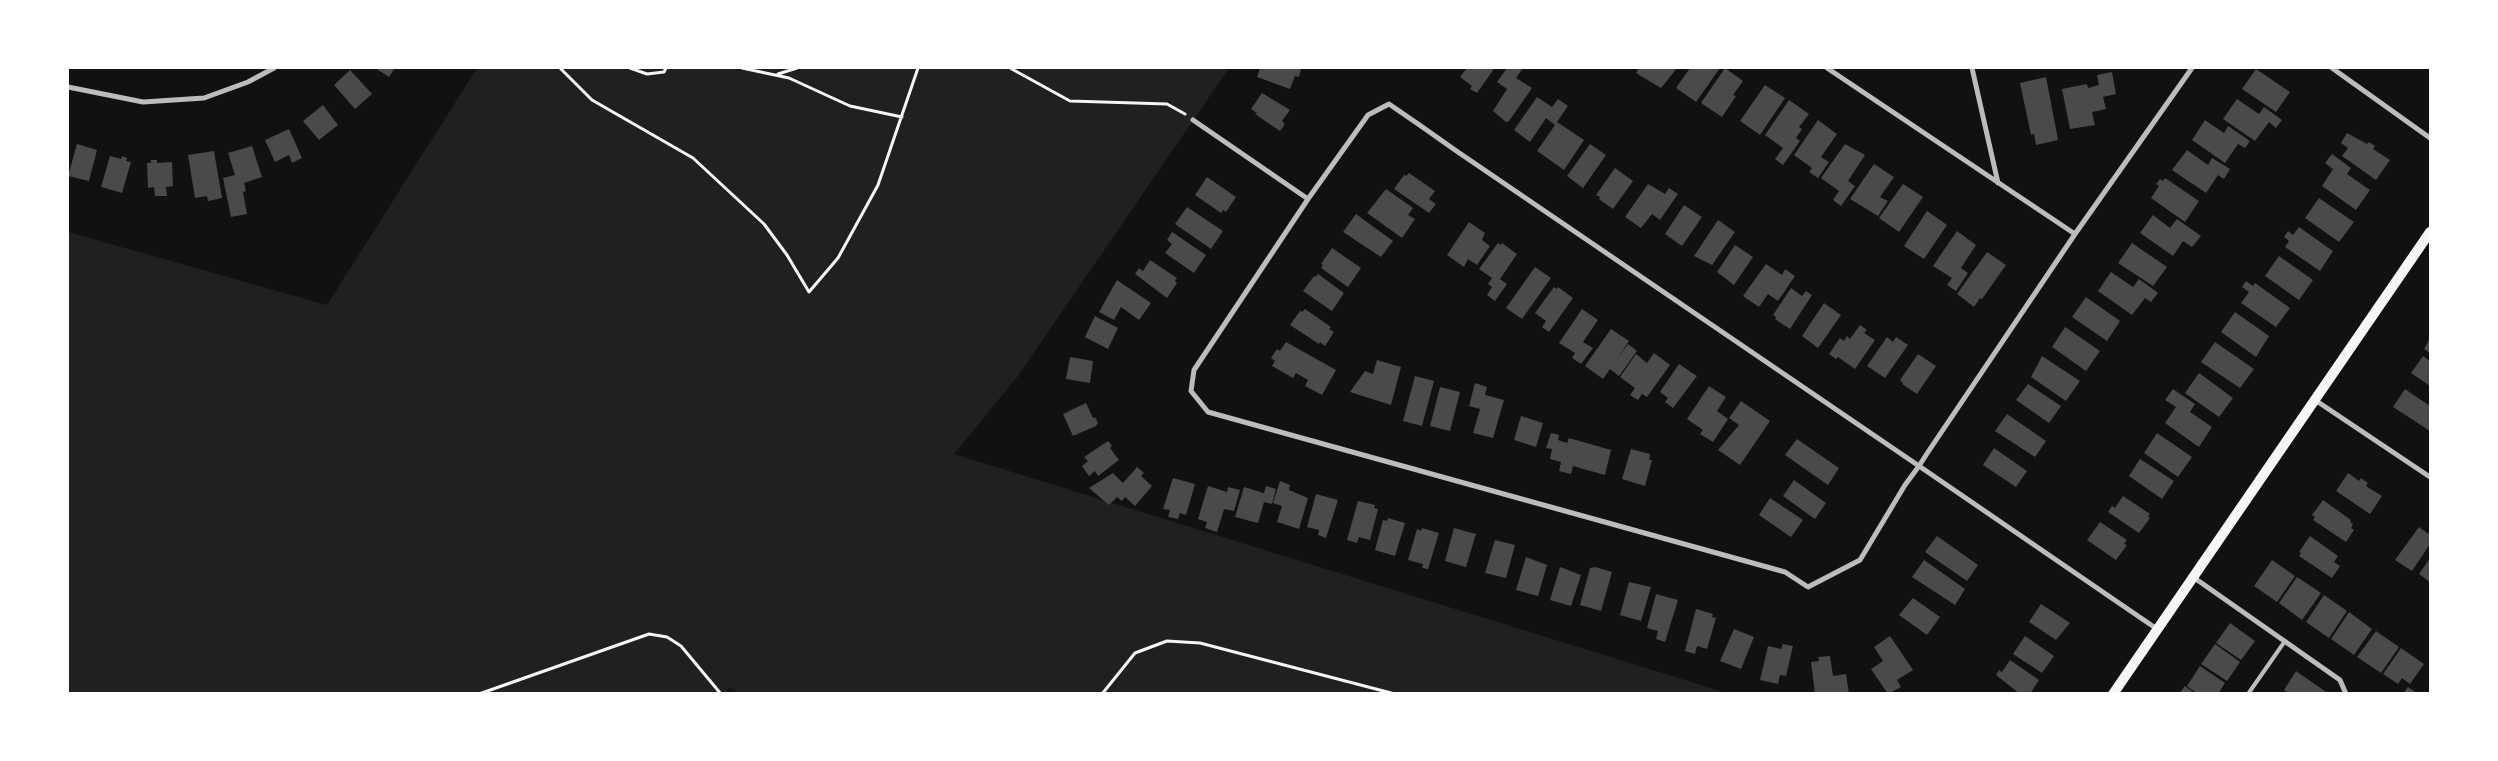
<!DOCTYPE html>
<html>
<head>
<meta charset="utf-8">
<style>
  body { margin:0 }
  #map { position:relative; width:2498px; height:761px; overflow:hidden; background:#111; font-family:Inter,sans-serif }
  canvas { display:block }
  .frame { position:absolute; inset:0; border:69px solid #fff; pointer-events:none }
</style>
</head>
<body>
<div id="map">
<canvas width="2498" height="761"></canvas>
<div class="frame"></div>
</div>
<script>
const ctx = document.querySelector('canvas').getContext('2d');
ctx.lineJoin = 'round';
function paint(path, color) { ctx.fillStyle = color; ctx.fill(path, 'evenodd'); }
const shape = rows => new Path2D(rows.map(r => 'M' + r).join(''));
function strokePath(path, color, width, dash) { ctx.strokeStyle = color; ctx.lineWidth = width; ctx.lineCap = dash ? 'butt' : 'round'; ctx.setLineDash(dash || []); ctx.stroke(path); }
const green = shape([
  [477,68,1229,68,1018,376,954,454,1727,693,744,694,729,688,727,694,68,693,68,232,327,305]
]);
const building = shape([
  [375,68,395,68,389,77],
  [1260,68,1298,68,1301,69,1299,77,1295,76,1290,89,1257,77],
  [1467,68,1494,69,1477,93,1470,89,1472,86,1460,77],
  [1507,68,1523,68,1516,78,1532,88,1509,121,1506,122,1493,111,1507,89,1497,82],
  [1639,68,1677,68,1661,88,1636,73],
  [1690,68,1720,68,1696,102,1676,88],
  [1725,68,1743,81,1733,95,1736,96,1722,117,1701,103],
  [2256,69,2290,92,2276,112,2242,89],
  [350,70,372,94,355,109,334,85],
  [2112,72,2116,94,2103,97,2106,109,2092,112,2095,125,2070,129,2062,89,2087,84,2088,88,2099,85,2097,75],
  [2046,77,2058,140,2036,145,2034,134,2031,135,2020,83],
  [1765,85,1785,98,1760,135,1740,121],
  [1262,93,1290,110,1282,121,1285,124,1280,131,1255,114,1257,113,1251,109],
  [1537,97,1552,107,1558,99,1568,106,1557,122,1584,140,1564,170,1537,151,1555,125,1546,118,1530,142,1514,130],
  [2237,99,2259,114,2264,107,2282,120,2276,128,2269,122,2255,141,2223,119],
  [1789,100,1809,114,1799,127,1802,129,1796,138,1800,141,1783,165,1775,159,1783,148,1765,135],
  [323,105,338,125,319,140,303,121],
  [1818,120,1837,134,1821,157,1829,162,1818,178,1809,172,1812,168,1794,155],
  [2205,120,2224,133,2228,126,2250,141,2245,148,2238,144,2225,163,2192,140],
  [289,129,302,158,292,163,289,155,275,162,265,140],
  [2347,133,2367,144,2369,142,2375,146,2373,149,2390,160,2376,180,2342,156,2348,148,2341,143],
  [77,144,97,150,89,181,68,176],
  [1590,144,1606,155,1583,188,1567,176],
  [1845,144,1865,155,1848,181,1855,186,1841,206,1833,200,1839,191,1821,178],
  [252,146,262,177,244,183,246,191,243,192,247,214,231,217,223,178,235,175,228,153],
  [2187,150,2208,165,2212,158,2230,169,2224,179,2218,175,2206,193,2172,170],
  [214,151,222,198,208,201,207,196,195,198,188,155],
  [2332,154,2351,168,2347,174,2370,190,2356,210,2322,186,2333,169,2325,163],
  [110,156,121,159,122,156,127,158,126,161,131,162,122,193,101,187],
  [151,160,157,160,157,163,172,162,173,186,166,187,167,196,155,196,154,187,148,188,147,163,151,163],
  [1874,164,1894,177,1880,197,1888,201,1878,216,1850,199],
  [1615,168,1633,181,1613,209,1599,199,1600,197,1596,195],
  [1409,173,1435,191,1429,199,1436,204,1429,213,1394,189,1404,175,1406,176],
  [1207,177,1236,197,1226,212,1223,210,1221,213,1195,195],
  [2165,178,2199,201,2185,222,2151,198,2159,186,2156,184,2160,179,2163,181],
  [1648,184,1665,194,1669,188,1678,194,1660,220,1652,214,1641,228,1625,217],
  [1903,184,1923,197,1899,232,1879,218],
  [1386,189,1413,208,1408,215,1415,219,1402,238,1367,213],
  [2319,198,2354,222,2339,242,2305,218],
  [1684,205,1702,217,1682,246,1665,234],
  [1187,207,1223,231,1211,249,1175,224],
  [1927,211,1947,225,1924,259,1904,246],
  [1356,214,1393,241,1381,257,1343,232],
  [2153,215,2170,228,2177,219,2201,236,2192,247,2183,241,2173,256,2140,233],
  [1718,220,1735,232,1712,265,1694,256],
  [1469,222,1485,233,1482,240,1490,246,1477,265,1468,259,1464,267,1447,255],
  [2299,227,2333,251,2320,271,2285,247,2289,241,2284,237,2288,231,2293,235],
  [1957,231,1976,245,1961,268,1968,273,1956,291,1947,285,1952,278,1933,266],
  [1172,232,1206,255,1194,273,1165,253,1172,244,1167,240],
  [1498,243,1501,245,1502,243,1517,254,1500,279,1507,284,1495,301,1487,295,1492,287,1488,284,1492,278,1479,269],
  [2132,243,2167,267,2153,286,2118,263],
  [1735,245,1753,257,1734,285,1717,272],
  [1332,248,1361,268,1348,287,1321,268,1323,265,1321,264],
  [1987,252,2006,265,1982,299,1980,298,1974,307,1957,294],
  [2279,256,2313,280,2299,300,2265,276],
  [1150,260,1177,278,1175,281,1177,283,1167,298,1135,274,1139,268,1143,271],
  [1766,264,1782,275,1785,269,1795,276,1778,301,1768,294,1759,307,1743,296],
  [1535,267,1551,278,1522,319,1506,308],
  [2111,272,2133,287,2139,279,2158,293,2151,302,2145,298,2132,315,2098,291],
  [1318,274,1344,293,1332,311,1303,291,1314,276,1315,277],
  [1117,280,1151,303,1139,320,1121,307,1114,320,1099,312],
  [2246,281,2253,286,2255,283,2290,308,2276,327,2241,303,2249,292,2242,287],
  [1554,287,1557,289,1558,287,1573,298,1549,332,1542,327,1546,321,1535,313],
  [1791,288,1802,296,1806,291,1812,295,1790,329,1775,319,1776,317,1773,315],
  [2086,297,2120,321,2107,341,2072,317],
  [1824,303,1841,315,1818,348,1802,336],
  [1305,309,1331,327,1329,329,1334,332,1325,346,1320,342,1319,344,1290,325,1300,311,1302,312],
  [1582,309,1598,320,1583,342,1593,348,1581,364,1572,358,1575,353,1559,343],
  [2235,312,2269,336,2256,357,2221,332],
  [1095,316,1118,328,1108,349,1085,337],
  [1860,325,1867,330,1864,333,1875,340,1855,369,1838,357,1836,359,1829,354,1840,338,1844,341,1847,336,1850,339],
  [2065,327,2100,351,2086,371,2052,347],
  [1611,329,1629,341,1617,359,1628,344,1637,351,1619,376,1610,369,1603,379,1585,366],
  [1887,337,1893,342,1896,337,1908,345,1885,378,1867,366],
  [2430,338,2430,353,2424,349],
  [1286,342,1336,370,1322,395,1305,386,1308,380,1296,373,1293,378,1272,366,1275,361,1271,358,1277,349,1280,351],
  [2215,342,2254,369,2240,388,2201,362],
  [1654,353,1670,365,1647,397,1642,394,1638,400,1630,395,1635,388,1620,377,1636,354,1647,363],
  [1918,354,1936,366,1917,394,1902,384,1903,383,1900,380],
  [2042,356,2080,381,2066,401,2031,377],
  [2423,356,2430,361,2430,386,2411,373],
  [1070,357,1093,361,1090,383,1066,379],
  [1377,360,1401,367,1391,405,1350,392,1365,371,1373,374],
  [1679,364,1697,376,1673,408,1665,402,1668,398,1660,392],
  [2199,373,2233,398,2219,417,2185,393],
  [1415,376,1434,381,1422,426,1403,421],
  [1475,383,1487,387,1485,395,1504,400,1493,438,1473,433,1480,409,1469,406],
  [2028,384,2061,406,2049,423,2016,400],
  [1709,386,1726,397,1717,411,1728,419,1713,442,1700,434,1703,430,1687,419],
  [1440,387,1460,392,1450,431,1430,426],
  [2173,389,2195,404,2190,412,2212,427,2199,447,2165,423,2176,407,2165,400],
  [2405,389,2430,406,2430,431,2393,407],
  [1741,401,1770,421,1740,465,1718,450,1739,425,1729,418],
  [1086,403,1093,418,1095,417,1098,423,1096,426,1073,436,1063,414],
  [2007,414,2046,441,2035,457,1995,431],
  [1521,416,1543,423,1536,447,1514,440],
  [1551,433,1559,435,1558,440,1567,443,1569,438,1611,450,1605,475,1573,466,1571,474,1559,471,1561,462,1550,459,1552,449,1546,448],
  [2157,433,2192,457,2178,477,2144,453],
  [1797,439,1839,468,1828,485,1785,455],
  [1108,441,1112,446,1110,448,1119,460,1098,476,1095,471,1089,476,1082,466,1088,461,1084,457],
  [1994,448,2027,471,2016,487,1983,465],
  [1631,449,1650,454,1649,460,1652,460,1645,486,1622,479],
  [2140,459,2174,481,2162,499,2129,476],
  [1137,467,1144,473,1141,476,1152,486,1135,506,1125,497,1122,501,1117,497,1109,505,1089,488,1113,473,1123,483],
  [2348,473,2359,481,2361,478,2368,483,2366,486,2382,496,2370,514,2336,491],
  [1173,478,1195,484,1186,515,1180,513,1178,519,1168,517,1170,510,1163,509],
  [1794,480,1826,503,1815,519,1783,496],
  [1280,481,1290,485,1289,490,1308,498,1299,529,1277,522,1282,506,1273,503],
  [1208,486,1227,492,1228,487,1240,490,1234,511,1224,509,1217,532,1205,528,1207,522,1198,519],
  [1266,486,1276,489,1272,504,1264,502,1258,523,1235,517,1244,487,1264,493],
  [1316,494,1338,500,1326,538,1318,535,1319,530,1307,527],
  [2123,496,2150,514,2148,517,2150,518,2139,533,2108,512,2112,506,2115,508],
  [1770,498,1803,520,1791,537,1759,515],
  [2323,500,2351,520,2350,522,2353,524,2351,528,2354,530,2346,542,2313,520,2315,517,2312,515],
  [1358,501,1375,505,1374,508,1378,509,1370,540,1359,537,1357,543,1347,540],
  [1388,518,1405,523,1395,556,1375,550,1383,520,1387,521],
  [2100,522,2127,540,2124,544,2127,545,2116,560,2087,540],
  [2419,527,2430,535,2430,544,2412,571,2395,560],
  [1422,528,1439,533,1428,569,1422,568,1423,564,1408,560,1417,529,1421,531],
  [1454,528,1476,534,1466,567,1445,561],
  [1937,536,1978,565,1967,581,1925,552],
  [2310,536,2338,556,2334,562,2340,566,2332,578,2299,556,2301,553,2299,552],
  [1495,540,1515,545,1506,578,1485,573],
  [1526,557,1547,565,1538,596,1516,590],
  [2430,558,2430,582,2419,574],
  [1924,560,1965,589,1955,605,1912,577],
  [2272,560,2295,576,2277,602,2254,586],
  [1560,567,1581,575,1571,606,1550,600],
  [1595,567,1612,572,1601,611,1580,605,1590,568],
  [2297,577,2321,593,2302,620,2279,603],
  [1629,582,1651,587,1641,621,1620,615],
  [1656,594,1678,600,1665,642,1656,639,1658,631,1647,628],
  [2324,595,2347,611,2329,638,2306,622],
  [1913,598,1940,617,1927,635,1899,615],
  [2041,604,2070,623,2056,640,2029,622],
  [1696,609,1713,614,1712,617,1716,618,1707,649,1697,646,1695,654,1685,651],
  [2349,612,2372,629,2354,655,2331,639],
  [2230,623,2255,641,2241,660,2216,643],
  [1734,629,1754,637,1741,669,1720,661],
  [2376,631,2399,647,2381,673,2357,657],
  [1890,636,1913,670,1897,680,1901,687,1888,694,1871,669,1883,661,1874,647],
  [2025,636,2054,656,2042,673,2013,654],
  [1783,644,1793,646,1786,676,1780,675,1778,684,1760,680,1768,646,1781,649],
  [2215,644,2240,662,2227,681,2201,664],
  [2401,648,2424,664,2410,684,2402,678,2398,684,2383,674],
  [1830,656,1833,676,1846,674,1849,694,1815,694,1811,662,1819,661,1818,657],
  [2010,660,2039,680,2030,694,2020,694,1996,675,1999,670,2002,672],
  [2200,666,2225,683,2218,694,2198,694,2187,686],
  [2296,671,2329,694,2290,694,2284,690],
  [2185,686,2196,694,2179,694],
  [2408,687,2418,694,2403,694]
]);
const path = shape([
  [560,68,592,100,693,158,764,224,787,255,809,292,838,258,878,185,918,68],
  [630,68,647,74,664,72,666,68],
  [742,68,789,78,850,106,902,117],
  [1010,68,1070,101,1167,104,1185,114],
  [778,74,797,68],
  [479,694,649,634,667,637,681,646,721,694],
  [1102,694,1135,653,1167,641,1200,643,1395,694]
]);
const service = shape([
  [2248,694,2285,641]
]);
const minor = shape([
  [1827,68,2075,234],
  [1972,68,1998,183],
  [2332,68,2430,138],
  [68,87,143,102,204,98,248,82,274,68],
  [1193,120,1308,199],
  [2315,400,2430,477],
  [2193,577,2340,680,2346,694],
  [2157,629,2116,601,1919,466,1455,150,1421,126,1389,104,1368,115,1308,199,1194,370,1191,391,1208,412,1785,572,1808,587,1860,560,1905,485,1919,466,1928,452,2075,234,2192,68]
]);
const secondary = shape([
  [2113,694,2430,232]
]);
paint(green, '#202020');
paint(building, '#4a4a4a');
strokePath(path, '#f5f5f5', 3);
strokePath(service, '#bcbcbc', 4);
strokePath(minor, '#bcbcbc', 5);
strokePath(secondary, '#f5f5f5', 10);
</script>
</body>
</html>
